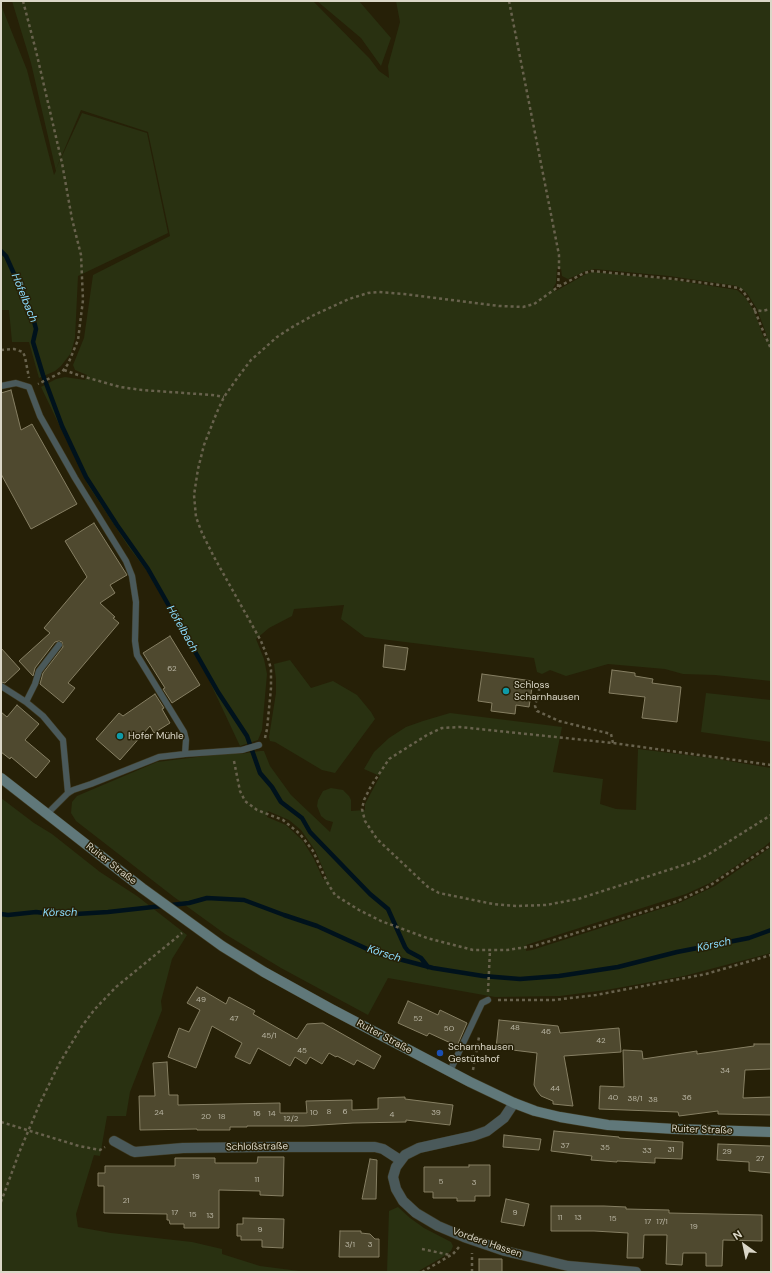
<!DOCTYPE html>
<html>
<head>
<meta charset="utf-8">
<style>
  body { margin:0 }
  #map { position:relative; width:772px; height:1273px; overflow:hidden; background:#262007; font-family:"DM Sans",sans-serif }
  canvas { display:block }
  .frame { position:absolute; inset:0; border:2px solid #dbd7c8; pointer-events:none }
  .north { position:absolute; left:724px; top:1225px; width:40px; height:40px; -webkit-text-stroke:3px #262007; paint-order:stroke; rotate:327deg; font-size:11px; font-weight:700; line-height:16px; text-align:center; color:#dbd7c8 }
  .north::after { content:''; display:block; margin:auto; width:14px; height:18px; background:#dbd7c8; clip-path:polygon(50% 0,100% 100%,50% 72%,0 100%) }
</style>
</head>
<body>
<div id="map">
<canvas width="772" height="1273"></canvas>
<div class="frame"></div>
<div class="north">N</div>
</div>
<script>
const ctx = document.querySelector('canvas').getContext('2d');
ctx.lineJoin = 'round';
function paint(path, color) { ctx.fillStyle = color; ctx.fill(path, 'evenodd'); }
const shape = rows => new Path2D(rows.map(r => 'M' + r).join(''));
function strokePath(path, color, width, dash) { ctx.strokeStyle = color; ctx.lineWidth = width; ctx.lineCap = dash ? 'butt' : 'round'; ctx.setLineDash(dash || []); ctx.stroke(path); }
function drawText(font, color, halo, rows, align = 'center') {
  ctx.font = font + ' "DM Sans",sans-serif'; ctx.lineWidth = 3; ctx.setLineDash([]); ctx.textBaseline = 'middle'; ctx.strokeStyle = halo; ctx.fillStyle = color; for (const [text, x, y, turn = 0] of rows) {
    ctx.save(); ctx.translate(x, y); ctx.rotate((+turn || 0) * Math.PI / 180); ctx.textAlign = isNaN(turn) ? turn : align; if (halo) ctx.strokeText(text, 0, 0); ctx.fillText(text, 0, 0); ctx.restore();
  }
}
const green = shape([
  [12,1,313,1,370,59,379,71,389,78,388,66,400,22,396,1,771,1,771,681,715,675,683,674,665,669,608,664,566,676,550,670,542,674,537,672,534,658,365,637,341,619,344,605,294,609,292,616,269,628,256,639,264,659,267,674,262,730,258,740,240,746,208,678,149,574,128,546,88,485,41,387,56,379,65,377,85,380,87,375,75,370,73,365,84,338,93,275,170,236,148,132,81,110,56,169,82,113,147,133,168,233,78,276,75,338,71,353,61,366,55,371,39,378,29,342,12,342,9,310,1,310,1,5,27,70,54,175,56,171,31,63],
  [557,268,561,269,562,276,568,279,586,271,594,269,669,276,737,286,747,293,757,309,767,336,764,338,754,311,745,297,737,290,674,280,593,272,586,274,556,291,553,288,556,283],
  [317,1,359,1,391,38,381,66,361,38],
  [290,660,311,688,333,681,357,695,371,712,375,719,335,773,322,770,275,742,270,741,269,737,276,693,276,679,274,664],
  [706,693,771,700,771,742,701,732],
  [450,713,562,727,553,772,603,779,600,804,616,809,636,810,638,749,711,758,771,768,771,841,764,847,712,882,686,894,526,945,526,951,532,950,679,903,715,886,771,847,771,953,684,976,606,990,560,996,495,997,388,978,368,1015,281,968,225,934,174,897,76,821,71,813,72,802,77,796,157,762,221,754,240,754,260,751,264,751,270,766,291,795,330,832,333,822,326,820,321,816,317,806,318,800,323,791,331,788,343,790,349,796,351,800,351,811,365,810,365,804,380,776,364,769,374,752,389,738,406,727,423,721],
  [268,811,289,820,301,830,315,850,327,878,323,879,314,859,303,841,286,825,267,817],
  [1,798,34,823,52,834,100,872,137,896,187,935,172,959,161,1001,162,1010,130,1092,126,1116,107,1116,100,1156,94,1155,76,1214,78,1227,111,1233,192,1242,222,1249,222,1254,260,1266,307,1272,1,1272],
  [398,1207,410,1218,424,1228,451,1242,453,1246,451,1251,441,1258,417,1272,387,1272,389,1211]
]);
const stream = shape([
  [1,251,6,256,32,314,36,329,33,342,43,375,62,426,86,477,117,525,148,569,218,692,247,736,260,773,272,787,281,802,302,818,310,832,370,894,388,909,405,947,408,951,421,958,428,967],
  [1,914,8,915,36,912,60,915,108,912,189,903,207,898,244,900,284,915,317,926,376,953,433,968,483,976,520,979,559,976,618,967,677,952,749,938,771,930]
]);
const building = shape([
  [11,390,21,430,32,424,77,504,31,529,1,474,1,393,11,390],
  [94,523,127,575,110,585,115,593,100,603,115,617,113,618,119,623,68,683,75,688,63,703,40,684,43,673,63,647,62,642,59,641,55,642,35,668,33,676,19,661,50,633,44,628,87,577,65,541,94,523],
  [170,636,200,685,172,703,163,689,165,688,143,653,170,636],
  [385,645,408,648,405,670,383,667,385,645],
  [1,648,20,669,5,683,1,682,1,648],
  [612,670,635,673,635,676,653,679,652,683,681,687,677,722,642,718,645,697,609,693,612,670],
  [482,674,533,681,529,707,516,705,515,714,491,711,492,703,478,701,482,674],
  [155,694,164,708,162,709,170,723,154,733,150,726,120,760,96,739,119,713,123,716,155,694],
  [17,705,39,724,25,740,50,761,36,778,11,757,10,759,1,752,1,712,7,717,17,705],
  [197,987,226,1004,229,997,255,1011,253,1014,297,1039,307,1024,323,1023,381,1056,374,1069,357,1060,354,1065,337,1056,336,1057,329,1053,322,1064,310,1057,306,1064,295,1057,290,1066,258,1048,250,1064,235,1057,242,1043,212,1026,196,1068,168,1057,179,1028,189,1032,200,1010,187,1003,197,987],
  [408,1001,438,1015,440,1010,467,1023,457,1046,429,1033,427,1036,398,1023,408,1001],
  [499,1020,558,1026,560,1033,619,1028,621,1052,564,1056,573,1106,553,1104,553,1101,541,1096,537,1091,534,1085,537,1053,496,1048,499,1020],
  [754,1044,771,1044,771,1069,745,1070,743,1098,771,1097,771,1115,718,1114,718,1111,679,1116,678,1112,599,1109,600,1086,624,1087,623,1050,642,1051,643,1059,697,1051,697,1054,754,1046,754,1044],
  [167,1062,169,1095,178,1095,178,1105,280,1103,280,1113,307,1113,306,1101,352,1100,352,1110,378,1109,378,1098,405,1097,405,1099,453,1105,450,1125,406,1120,406,1122,353,1123,304,1126,247,1126,247,1127,230,1127,230,1130,197,1130,197,1129,140,1130,139,1096,155,1096,153,1063,167,1062],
  [554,1131,619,1137,619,1138,683,1142,682,1159,655,1158,655,1163,617,1161,617,1162,591,1160,592,1156,551,1151,554,1131],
  [504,1135,541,1139,539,1150,503,1147,504,1135],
  [718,1144,771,1146,771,1173,749,1171,749,1162,717,1160,718,1144],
  [258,1157,284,1157,283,1196,260,1195,260,1191,219,1190,219,1228,184,1228,184,1224,170,1224,169,1220,167,1220,167,1214,104,1213,104,1186,98,1186,98,1173,105,1173,105,1166,175,1166,175,1158,215,1158,215,1163,257,1163,258,1157],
  [370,1159,377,1160,376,1199,362,1199,370,1159],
  [469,1165,490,1165,490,1196,475,1196,475,1201,457,1201,457,1198,433,1198,433,1192,424,1192,424,1167,469,1167,469,1165],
  [506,1199,529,1204,524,1226,501,1222,506,1199],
  [551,1206,604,1206,626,1207,626,1209,669,1210,669,1213,762,1215,762,1241,723,1240,722,1266,706,1266,706,1253,683,1253,682,1265,666,1264,667,1235,644,1235,643,1258,627,1258,628,1233,594,1231,551,1231,551,1206],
  [243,1218,284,1219,283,1248,262,1247,262,1240,241,1240,241,1236,237,1236,237,1224,243,1224,243,1218],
  [340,1231,361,1231,361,1233,370,1234,375,1239,379,1239,379,1257,339,1257,340,1231],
  [479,1259,502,1259,502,1272,479,1272,479,1259]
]);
const path = shape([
  [23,1,36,51,62,163,72,219,81,255,83,300,78,340,68,364,62,372,38,384],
  [509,1,559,255,559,268,558,287],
  [755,311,761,326,771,349],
  [1,350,14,349,23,352,25,357,29,378],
  [64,370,78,375,120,387,142,390,212,395,224,397],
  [541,682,535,706,537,711,559,721,611,734,613,743],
  [265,738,267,729,271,688,271,670,269,661,261,641,214,557,202,533,196,517,194,495,198,469,204,445,217,412,224,397,238,377,251,360,277,337,294,326,314,315,349,299,368,293,378,292,404,294,499,306,523,307,534,304,558,287,584,273,592,271,674,279,727,286,739,288,743,291,755,310,762,311,771,309],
  [234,761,240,791,245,801,257,810,283,820,300,834,313,851,327,882,335,895,359,910,381,921,427,938,473,950,507,950,534,946,675,902,706,888,771,845],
  [771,765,613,743,460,727,442,728,427,735,389,759,371,786,364,800,362,809,365,821,377,839,428,887,439,893,493,904,517,906,546,905,578,899,693,862,709,854,771,815],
  [488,992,490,950],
  [498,1000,554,1000,596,995,706,974,771,955],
  [473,1070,479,1037],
  [1,1122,79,1146,100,1150,105,1147],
  [1,1202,19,1153,40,1103,59,1064,82,1026,95,1009,116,987,182,933],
  [422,1249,450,1255],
  [422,1272,453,1254,459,1247],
  [472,1272,472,1253]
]);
const service = shape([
  [1,386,16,383,29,387,40,416,75,478,126,561,132,576,136,602,135,641,137,655,184,732,186,740,185,754],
  [1,686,26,702,43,716,63,740,68,793],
  [26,702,35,684,39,671,59,645],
  [48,813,68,793,73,790,91,784,159,757,185,754,242,750,259,745],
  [450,1071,482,1003,488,1000]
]);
const minor = shape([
  [514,1103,504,1118,487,1131,473,1136,419,1148,405,1155,396,1167,393,1177,396,1189,403,1201,416,1213,438,1226,464,1237,505,1251,568,1266,636,1272],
  [114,1141,132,1151,135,1152,183,1148,265,1147,375,1147,383,1149,400,1160]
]);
const secondary = shape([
  [1,778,142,888,222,946,264,972,331,1009,470,1082,514,1103,535,1111,560,1117,608,1125,675,1129,771,1132]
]);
const markers = [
  [506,691,4,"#0f9aa8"],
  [120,736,4,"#0f9aa8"],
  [440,1053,4,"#1a4fb4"]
];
const numberNames = [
  ["62",172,669],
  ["49",201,1000],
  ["47",234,1019],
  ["52",418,1019],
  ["48",515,1028],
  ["50",449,1029],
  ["46",546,1032],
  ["45/1",269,1036],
  ["42",601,1041],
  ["45",302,1051],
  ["34",725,1071],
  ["44",555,1089],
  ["40",613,1098],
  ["36",687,1098],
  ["38/1",635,1099],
  ["38",653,1100],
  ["8",329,1112],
  ["6",345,1112],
  ["24",159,1113],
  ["10",314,1113],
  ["39",436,1113],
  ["16",257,1114],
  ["14",272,1114],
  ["4",392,1115],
  ["20",206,1117],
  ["18",222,1117],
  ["12/2",291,1119],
  ["37",565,1146],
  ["35",605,1148],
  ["31",671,1150],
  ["33",647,1151],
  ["29",727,1152],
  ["27",760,1159],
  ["19",196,1177],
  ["11",257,1180],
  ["5",441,1182],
  ["3",474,1183],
  ["21",126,1201],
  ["17",175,1213],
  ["9",515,1213],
  ["15",193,1215],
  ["13",210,1216],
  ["11",560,1218],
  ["13",578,1218],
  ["15",613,1219],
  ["17",648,1222],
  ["17/1",662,1222],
  ["19",694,1227],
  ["9",260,1230],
  ["3/1",350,1245],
  ["3",370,1245]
];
const poiNames = [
  ["Schloss",514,685],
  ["Scharnhausen",514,697],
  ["Hofer Mühle",128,736],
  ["Scharnhausen",448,1047],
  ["Gestütshof",448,1059]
];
const streetNames = [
  ["Ruiter Straße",111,864,38],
  ["Ruiter Straße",384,1037,28],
  ["Ruiter Straße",702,1130,2],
  ["Schloßstraße",257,1147,-1],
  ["Vordere Hassen",487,1243,19]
];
const waterNames = [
  ["Höfelbach",24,298,68],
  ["Höfelbach",182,629,60],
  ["Körsch",60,913,-1],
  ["Körsch",714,945,-12],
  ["Körsch",384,954,18]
];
paint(green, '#293111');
strokePath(stream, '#00121c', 4.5);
paint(building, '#4f492f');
strokePath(building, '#867f63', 1);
strokePath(service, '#3f3a22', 7);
strokePath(minor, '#3f3a22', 11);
strokePath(secondary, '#3f3a22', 11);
strokePath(path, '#68624d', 2.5, [3, 3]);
strokePath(service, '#4a595a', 6);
strokePath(minor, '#4a595a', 10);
strokePath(secondary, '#60787a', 10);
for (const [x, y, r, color] of markers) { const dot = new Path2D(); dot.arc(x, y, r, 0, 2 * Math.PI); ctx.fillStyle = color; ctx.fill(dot); strokePath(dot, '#262007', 1.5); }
drawText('8px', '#b8b4a2', null, numberNames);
drawText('10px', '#dbd7c8', '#262007', poiNames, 'left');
drawText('10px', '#dbd7c8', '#262007', streetNames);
drawText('italic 11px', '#8bdbfc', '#262007', waterNames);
</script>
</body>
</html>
